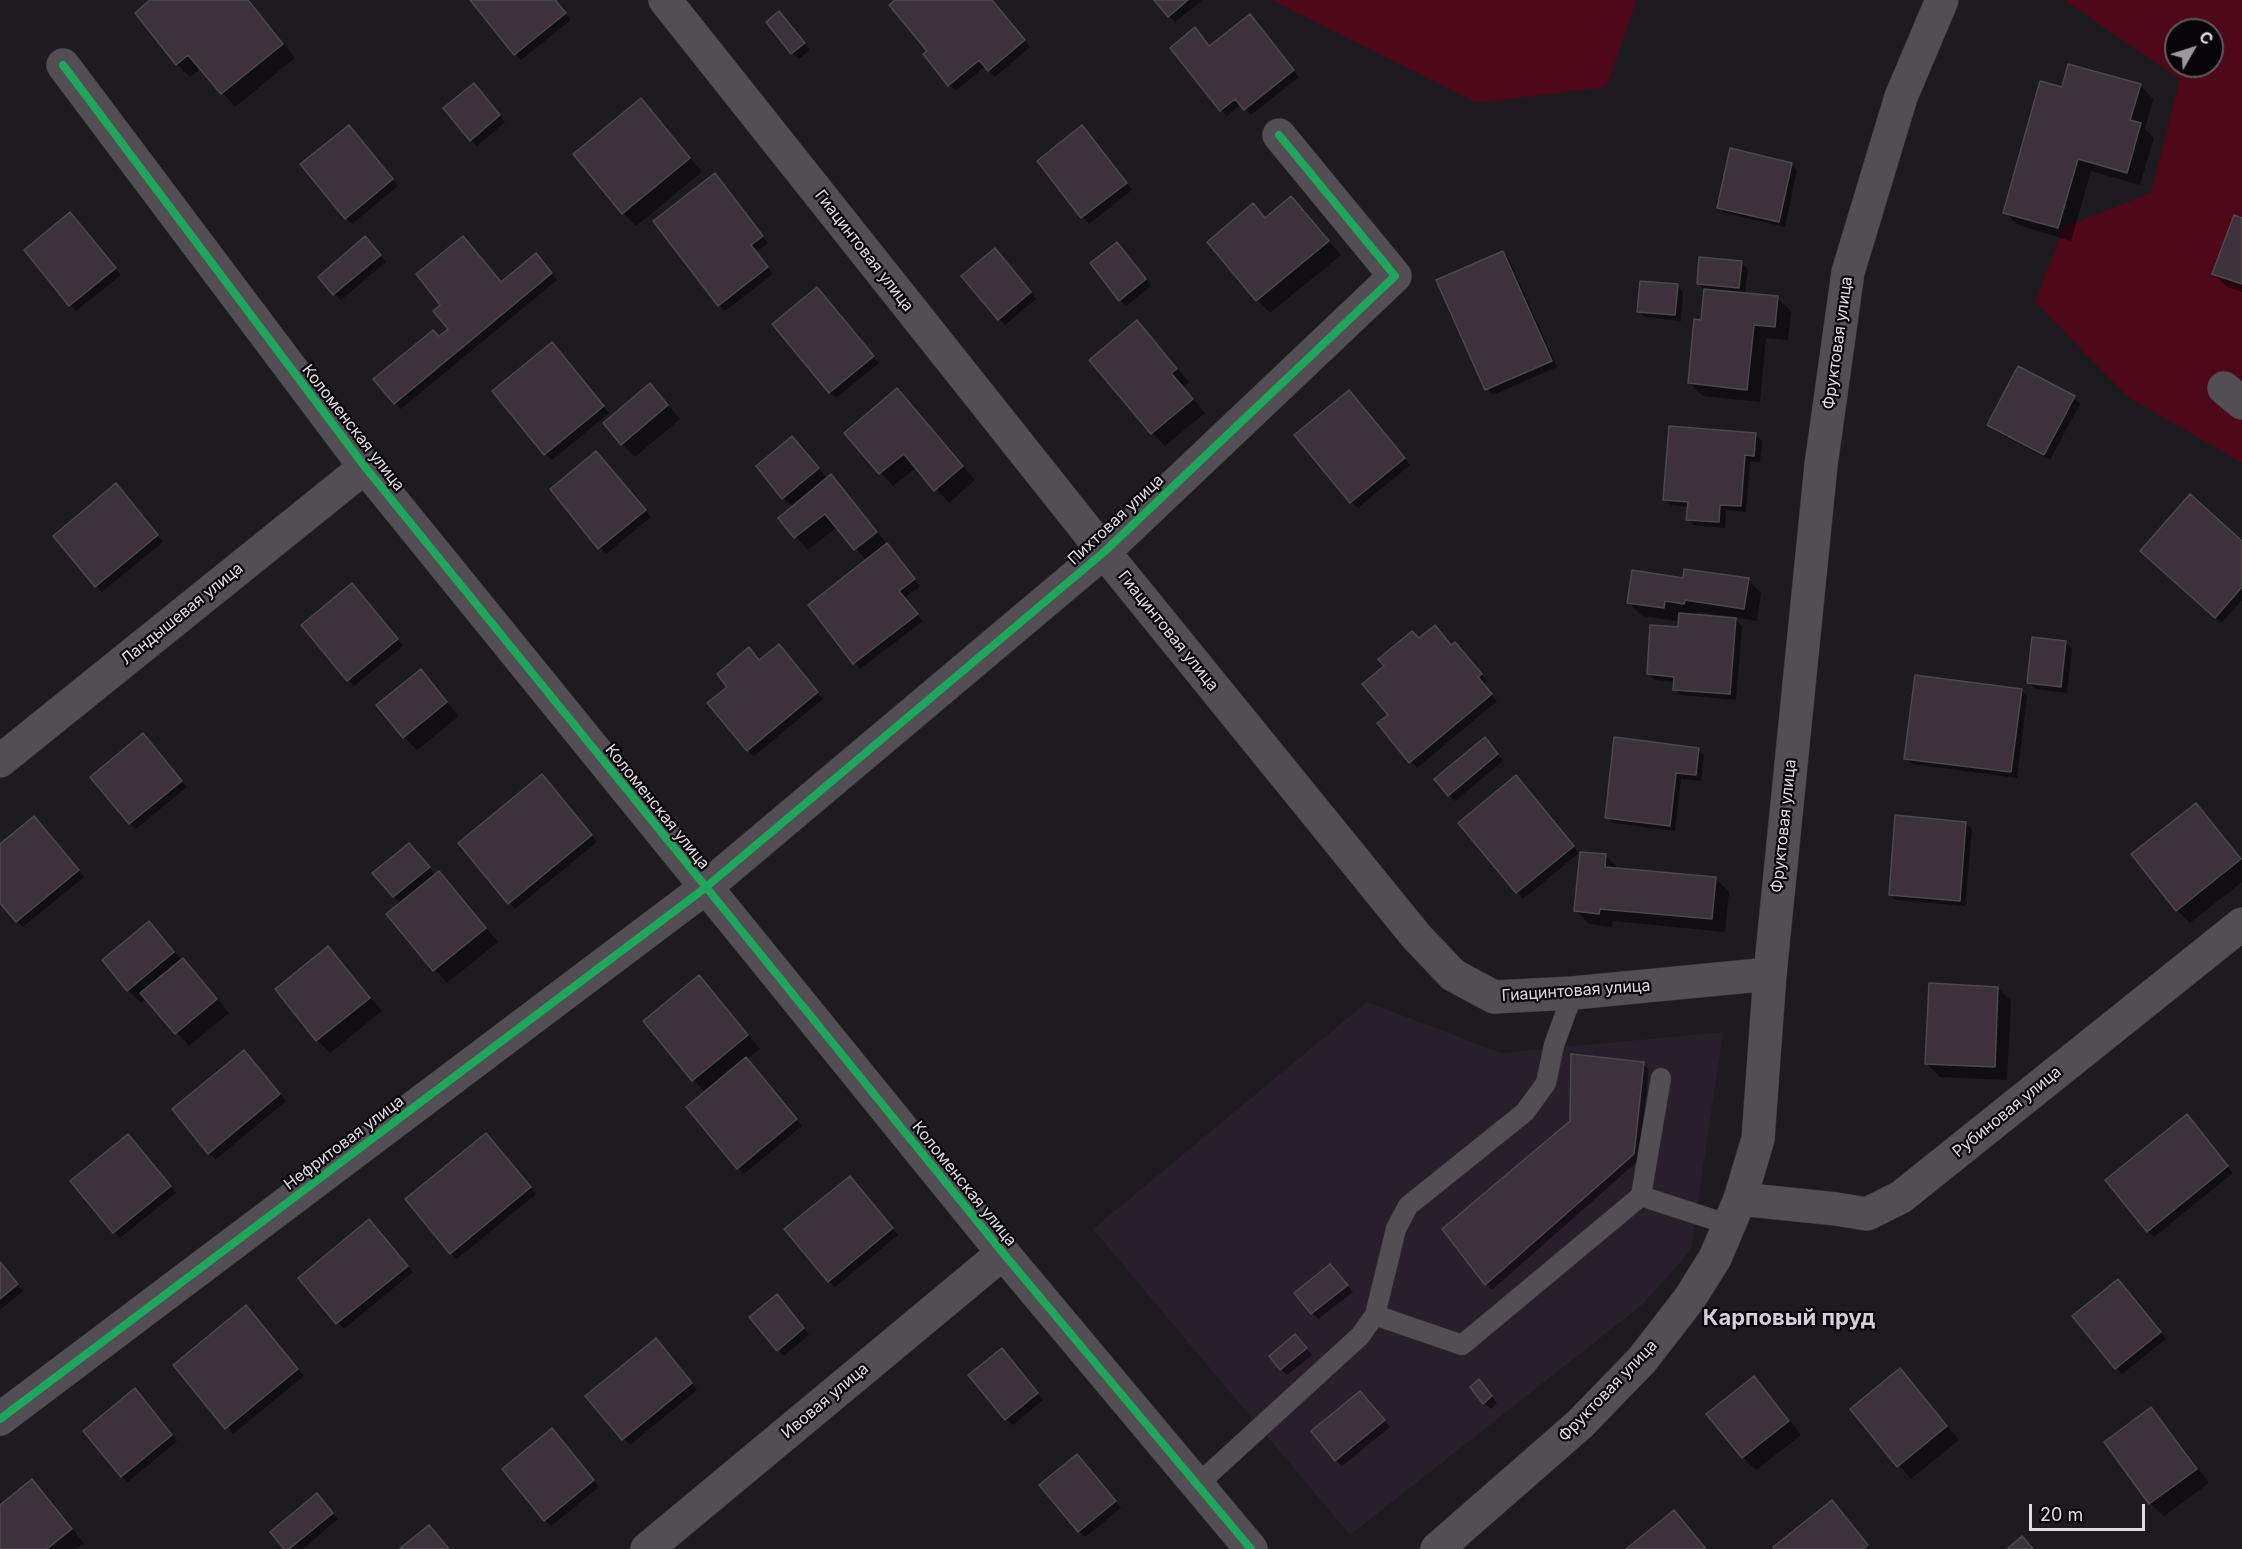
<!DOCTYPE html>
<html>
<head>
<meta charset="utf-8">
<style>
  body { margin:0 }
  #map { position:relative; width:2242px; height:1549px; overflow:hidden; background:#1e1b20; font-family:Inter,sans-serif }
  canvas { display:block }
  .north { position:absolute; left:2164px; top:18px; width:60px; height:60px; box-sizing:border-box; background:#070509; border:2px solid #5e5b60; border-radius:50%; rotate:51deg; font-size:16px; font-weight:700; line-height:24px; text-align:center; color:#e0dbe3 }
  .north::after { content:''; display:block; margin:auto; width:21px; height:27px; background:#9c989f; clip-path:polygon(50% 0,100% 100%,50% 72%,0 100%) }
  .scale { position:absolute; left:2029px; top:1504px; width:116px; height:27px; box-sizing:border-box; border:3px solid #e0dbe3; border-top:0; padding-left:8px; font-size:18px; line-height:21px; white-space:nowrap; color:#e0dbe3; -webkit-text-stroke:4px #070509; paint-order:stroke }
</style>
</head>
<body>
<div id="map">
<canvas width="2242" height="1549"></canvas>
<div class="north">С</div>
<div class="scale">20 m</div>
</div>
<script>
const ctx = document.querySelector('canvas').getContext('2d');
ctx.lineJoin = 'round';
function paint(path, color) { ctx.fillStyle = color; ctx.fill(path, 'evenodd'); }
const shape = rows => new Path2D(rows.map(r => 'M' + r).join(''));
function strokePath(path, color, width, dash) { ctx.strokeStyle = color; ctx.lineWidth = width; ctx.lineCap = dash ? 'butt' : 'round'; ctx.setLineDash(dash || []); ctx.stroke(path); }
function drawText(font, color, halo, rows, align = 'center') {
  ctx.font = font + ' Inter,sans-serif'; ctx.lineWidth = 4.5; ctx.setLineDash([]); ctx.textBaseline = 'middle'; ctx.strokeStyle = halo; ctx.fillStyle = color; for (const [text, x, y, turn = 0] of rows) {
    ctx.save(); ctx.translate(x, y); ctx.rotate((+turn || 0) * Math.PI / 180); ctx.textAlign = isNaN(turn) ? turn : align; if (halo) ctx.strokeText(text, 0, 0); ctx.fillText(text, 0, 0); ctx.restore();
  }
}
const built = shape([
  [1367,1002,1501,1053,1723,1032,1691,1250,1642,1305,1350,1535,1093,1229]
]);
const green = shape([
  [1272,0,1637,0,1606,87,1477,103],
  [2064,0,2242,0,2242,463,2128,397,2035,302,2064,227,2151,193,2180,79],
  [2176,30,2212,30,2212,66,2176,66]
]);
const shadow = shape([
  [153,0,249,0,295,58,235,107,201,68,190,77,177,64],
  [472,0,555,0,571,20,521,60],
  [897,0,991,0,1030,47,995,77,985,66,956,91,949,85],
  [1156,0,1202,0,1175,22],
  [785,20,810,50,799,59,792,53],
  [1256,22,1299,77,1251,115,1241,104,1227,116,1221,110,1195,29,1210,47],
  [2140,85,2153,99,2145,129,2154,138,2140,185,2091,171,2071,241,2018,225,2004,212,2063,89],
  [480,91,505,122,477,146,471,140],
  [654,113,702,172,636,226,623,213],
  [355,133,398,186,352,224,346,218],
  [1088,134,1132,190,1089,224,1039,161],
  [1791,164,1797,170,1785,227,1725,213,1719,207],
  [721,182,768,243,756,252,773,274,725,311,719,305],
  [1291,198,1341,255,1270,313,1257,300,1253,205,1266,219],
  [2242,219,2242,292,2227,287,2214,274],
  [76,220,121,275,76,311,26,250],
  [371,245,386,262,341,300,334,294],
  [1123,250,1151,286,1126,306,1120,300],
  [1503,253,1509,259,1557,367,1493,395,1487,389],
  [1001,256,1036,299,1005,325,999,319],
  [542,261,557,280,401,409,395,402,440,338,501,283],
  [1741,262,1748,269,1745,295,1777,298,1791,311,1788,340,1766,338,1760,402,1703,396,1690,383,1703,321,1705,290,1699,284],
  [1677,286,1683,292,1681,321,1645,317,1639,311],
  [823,295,879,363,836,398,830,392],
  [1137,322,1189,382,1183,387,1205,413,1165,446,1152,433],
  [558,350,609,413,552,460,545,454],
  [2018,368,2074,398,2080,404,2050,460,1995,431,1989,425],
  [650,385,680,419,635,457,622,444],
  [1355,398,1410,465,1358,508,1351,502],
  [910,404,975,480,949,503,917,467,893,486,846,433],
  [1755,434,1762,441,1760,462,1750,461,1746,512,1726,510,1725,528,1694,525,1688,519,1689,507,1671,505,1665,499],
  [792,438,828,479,831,477,844,490,920,586,904,598,923,621,860,669,810,605,867,561,837,527,808,550,780,518,793,507,783,498],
  [602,459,651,517,606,554,552,489],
  [122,492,163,542,102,592,96,586],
  [2242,543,2242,600,2222,623,2148,557],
  [1684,579,1748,580,1761,593,1757,621,1733,617,1742,626,1736,700,1681,695,1675,689,1675,682,1655,680,1648,674,1679,629,1680,615,1678,615,1677,621,1642,616,1629,603],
  [1698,612,1726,616,1725,619,1697,616],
  [358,591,403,646,354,686,348,680],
  [1419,640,1452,646,1461,650,1487,681,1483,684,1497,701,1417,768,1379,723,1390,715],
  [2066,642,2072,649,2067,693,2035,689,2029,683],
  [785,652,823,699,754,756,748,750,760,662],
  [420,671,459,716,417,750,404,737],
  [2021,690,2027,696,2017,778,1912,764,1906,758],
  [149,741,187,787,136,829,130,823],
  [1491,745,1503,761,1455,801,1449,795],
  [1698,749,1704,755,1701,781,1681,779,1675,831,1613,823,1607,817],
  [548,783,597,842,515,909,460,844],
  [1522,783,1579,853,1523,899,1460,823],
  [2195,805,2242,860,2242,882,2190,923,2177,910],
  [1965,823,1972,829,1965,906,1896,900,1890,894],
  [40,824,84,877,23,927,0,900,0,846],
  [416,851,436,876,439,873,452,886,498,942,447,983,388,915,401,904,394,896],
  [1606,856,1620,870,1716,879,1729,892,1725,932,1613,921,1612,927,1589,924,1576,911],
  [149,923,182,960,196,973,229,1013,189,1046,147,998,141,1003,128,990],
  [328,948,382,1011,330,1053,317,1040],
  [698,977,760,1049,746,1060,802,1126,744,1174,738,1168,705,1093,645,1021],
  [1998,988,2011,1001,2007,1080,1940,1077,1927,1064],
  [250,1058,286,1101,216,1159,209,1153],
  [1643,1064,1649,1070,1639,1160,1492,1290,1486,1284],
  [2193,1122,2233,1173,2154,1237,2148,1231],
  [492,1141,536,1194,457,1259,451,1253],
  [134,1142,176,1193,120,1238,72,1182],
  [856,1184,898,1235,835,1287,829,1281],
  [375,1227,413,1272,344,1329,300,1278],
  [0,1263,23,1291,0,1310],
  [1336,1272,1353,1292,1318,1319,1296,1293],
  [2124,1287,2166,1339,2122,1374,2116,1368],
  [783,1302,809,1335,784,1356,778,1350],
  [252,1313,304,1376,233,1434,175,1365],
  [1301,1342,1312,1355,1287,1375,1281,1369],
  [662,1346,697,1390,630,1445,588,1396],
  [1008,1356,1043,1400,1013,1425,1006,1419],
  [1900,1370,1959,1440,1911,1479,1852,1409],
  [1754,1378,1767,1391,1801,1435,1756,1470,1743,1457],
  [1485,1388,1497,1403,1491,1409,1484,1403],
  [141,1397,177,1441,128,1482,122,1476],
  [1366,1399,1390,1427,1342,1466,1336,1460],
  [2151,1409,2164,1423,2209,1483,2164,1516,2150,1503],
  [558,1436,599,1487,551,1526,545,1520],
  [1083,1462,1121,1508,1085,1537,1079,1531],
  [32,1481,84,1543,76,1549,0,1549,0,1507],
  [323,1501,338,1519,303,1549,286,1549]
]);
const building = shape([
  [150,0,248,0,283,44,221,94,188,55,176,65,135,13,150,0],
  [470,0,555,0,566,13,514,55,470,0],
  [895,0,992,0,1025,40,988,71,979,60,948,86,923,54,927,51,889,5,895,0],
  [1154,0,1188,0,1168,17,1154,0],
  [779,11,805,43,791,54,766,22,779,11],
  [1250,14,1294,70,1244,110,1235,99,1220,111,1170,48,1195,27,1209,46,1250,14],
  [2068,64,2141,84,2130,120,2141,123,2127,173,2078,159,2058,228,2003,213,2040,81,2062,87,2068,64],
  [474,83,500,115,470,141,443,108,474,83],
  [641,98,690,158,622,214,573,154,641,98],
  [349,125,393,179,345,219,300,164,349,125],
  [1082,125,1127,183,1081,218,1037,161,1082,125],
  [1730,148,1792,163,1779,222,1717,208,1730,148],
  [715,173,763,236,751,245,768,267,718,306,653,221,715,173],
  [1291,196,1329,241,1256,301,1207,242,1253,203,1265,218,1291,196],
  [70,212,116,268,69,306,24,250,70,212],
  [2234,215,2242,218,2242,284,2212,274,2234,215],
  [365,236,381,255,333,295,318,277,365,236],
  [463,236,501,282,536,253,552,273,394,404,373,379,433,330,439,336,448,329,433,311,440,305,416,274,463,236],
  [1117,242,1146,279,1119,301,1090,263,1117,242],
  [995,248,1031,292,998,320,961,276,995,248],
  [1503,251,1552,361,1485,390,1436,280,1503,251],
  [1699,257,1742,261,1739,288,1697,284,1699,257],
  [1640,281,1678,284,1675,315,1637,312,1640,281],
  [817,287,874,356,829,393,772,324,817,287],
  [1704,289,1778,296,1775,327,1754,325,1747,390,1688,383,1694,319,1701,320,1704,289],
  [1137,320,1177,369,1171,373,1193,399,1151,434,1089,360,1137,320],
  [552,342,604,406,544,455,492,391,552,342],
  [2018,366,2075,396,2044,455,1987,425,2018,366],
  [650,383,668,405,621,445,603,423,650,383],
  [897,388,963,466,934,491,904,454,879,474,844,433,897,388],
  [1349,390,1405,458,1350,503,1294,435,1349,390],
  [1669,426,1756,433,1754,456,1745,455,1741,506,1720,505,1719,522,1686,520,1688,502,1663,500,1669,426],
  [792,436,819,468,782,499,756,466,792,436],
  [596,451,646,510,598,549,550,489,596,451],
  [831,474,877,532,854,550,825,514,794,538,778,518,831,474],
  [116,483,158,535,95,587,53,536,116,483],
  [2190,494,2242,541,2242,587,2215,618,2140,551,2190,494],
  [887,543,915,579,899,591,918,614,853,664,808,605,887,543],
  [1684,569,1749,578,1744,609,1685,600,1684,604,1665,601,1664,608,1627,603,1632,570,1683,578,1684,569],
  [352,583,398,639,347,681,301,625,352,583],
  [1679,613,1736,618,1730,694,1673,690,1674,677,1647,674,1650,625,1678,627,1679,613],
  [1435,625,1451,645,1455,642,1482,674,1478,677,1492,694,1409,763,1377,723,1388,715,1362,684,1384,666,1378,659,1412,631,1419,638,1435,625],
  [2032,637,2066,641,2061,687,2027,683,2032,637],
  [779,644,818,692,747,751,707,703,727,687,717,674,749,647,759,660,779,644],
  [421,669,447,702,403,738,376,705,421,669],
  [1915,675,2022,689,2011,772,1904,759,1915,675],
  [143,733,182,781,129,824,90,777,143,733],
  [1485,737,1498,754,1448,796,1434,779,1485,737],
  [1614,737,1699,748,1696,775,1676,773,1670,826,1605,818,1614,737],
  [542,774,592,835,508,904,458,843,542,774],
  [1516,775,1574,846,1516,893,1458,823,1516,775],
  [2196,803,2241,859,2176,911,2131,854,2196,803],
  [1895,815,1966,822,1960,901,1889,895,1895,815],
  [34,816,79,870,16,922,0,903,0,844,34,816],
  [409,843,430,867,393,897,372,873,409,843],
  [1580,852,1606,854,1605,867,1716,877,1712,919,1600,909,1599,914,1574,911,1580,852],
  [439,871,486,928,433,971,386,914,439,871],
  [149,921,174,952,127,991,102,960,149,921],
  [328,946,370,998,316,1041,275,989,328,946],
  [183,958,217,999,175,1034,140,993,183,958],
  [699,975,748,1035,692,1081,643,1021,699,975],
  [1929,983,1998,987,1995,1067,1925,1064,1929,983],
  [244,1050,280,1094,208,1154,172,1109,244,1050],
  [1571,1054,1644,1062,1634,1154,1485,1285,1442,1229,1570,1121,1571,1054],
  [746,1057,797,1119,737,1169,686,1107,746,1057],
  [2187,1114,2228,1166,2147,1232,2105,1180,2187,1114],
  [486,1133,531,1187,450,1254,405,1199,486,1133],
  [128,1134,171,1186,113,1233,70,1181,128,1134],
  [850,1176,893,1228,828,1282,784,1229,850,1176],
  [369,1219,408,1266,336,1324,298,1278,369,1219],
  [0,1262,18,1284,0,1299,0,1262],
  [1330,1264,1348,1285,1311,1314,1294,1293,1330,1264],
  [2118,1279,2161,1332,2115,1369,2072,1316,2118,1279],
  [777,1294,804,1328,777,1351,749,1317,777,1294],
  [246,1305,298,1369,225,1429,173,1365,246,1305],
  [1295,1334,1307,1348,1280,1370,1269,1356,1295,1334],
  [656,1338,692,1383,622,1440,585,1396,656,1338],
  [1002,1348,1038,1393,1005,1420,968,1375,1002,1348],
  [1900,1368,1947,1426,1897,1467,1850,1409,1900,1368],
  [1754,1376,1789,1421,1742,1458,1706,1414,1754,1376],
  [1479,1379,1492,1396,1483,1404,1470,1387,1479,1379],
  [135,1388,172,1435,121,1477,83,1431,135,1388],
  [1360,1391,1385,1420,1335,1461,1311,1431,1360,1391],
  [2151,1407,2197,1469,2149,1504,2104,1442,2151,1407],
  [552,1428,594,1480,544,1521,502,1469,552,1428],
  [1077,1454,1116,1501,1078,1532,1039,1485,1077,1454],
  [32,1479,72,1529,47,1549,0,1549,0,1505,32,1479],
  [317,1493,333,1513,289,1549,284,1549,270,1532,317,1493],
  [1832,1500,1868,1545,1863,1549,1774,1549,1773,1547,1832,1500],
  [1674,1510,1706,1549,1626,1549,1674,1510],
  [429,1525,449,1549,399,1549,429,1525],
  [2022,1536,2033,1549,2007,1549,2022,1536]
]);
const lane = shape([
  [1641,1196,1730,1225],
  [1375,1315,1462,1345,1641,1196,1661,1078],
  [1197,1485,1360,1336,1375,1315,1396,1229,1408,1206,1525,1112,1546,1083,1554,1045,1573,993]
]);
const street = shape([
  [665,0,1104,552,1416,936,1453,975,1494,997,1573,993,1770,974],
  [63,65,365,467,1003,1253,1251,1549],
  [2224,388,2242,403],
  [0,761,365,467],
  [1740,1199,1836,1209,1867,1214,1901,1197,2242,924],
  [0,1419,705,888,1104,552,1395,276,1279,135],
  [647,1549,1003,1253]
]);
const secondary = shape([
  [1437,1549,1580,1424,1642,1360,1690,1298,1715,1258,1740,1199,1758,1139,1770,974,1821,465,1848,272,1901,97,1942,0]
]);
const cycleway = shape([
  [63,65,365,467,1003,1253,1251,1549],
  [0,1419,705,888,1104,552,1395,276,1279,135]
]);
const streetNames = [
  ["Гиацинтовая улица",864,251,52],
  ["Фруктовая улица",1838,343,-82],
  ["Коломенская улица",353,428,52],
  ["Пихтовая улица",1116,520,-43],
  ["Ландышевая улица",182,614,-39],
  ["Гиацинтовая улица",1168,631,51],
  ["Коломенская улица",657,807,51],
  ["Фруктовая улица",1784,826,-84],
  ["Гиацинтовая улица",1576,991,-4],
  ["Рубиновая улица",2007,1112,-39],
  ["Нефритовая улица",344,1143,-37],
  ["Коломенская улица",964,1184,51],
  ["Фруктовая улица",1608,1391,-46],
  ["Ивовая улица",825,1401,-40]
];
const districtNames = [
  ["Карповый пруд",1789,1318]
];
paint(built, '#281e2c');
paint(green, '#4e0818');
paint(shadow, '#0007');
paint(building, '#3d313b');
strokePath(building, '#4c494d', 1.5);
strokePath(lane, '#373538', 21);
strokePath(street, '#373538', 34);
strokePath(secondary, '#373538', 34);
strokePath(lane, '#524e53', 20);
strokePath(street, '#524e53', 33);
strokePath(secondary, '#524e53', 33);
strokePath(cycleway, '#20a55d', 8);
drawText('16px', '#e0dbe3', '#070509', streetNames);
drawText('bold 22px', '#d7cedc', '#070509', districtNames);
</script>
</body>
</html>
